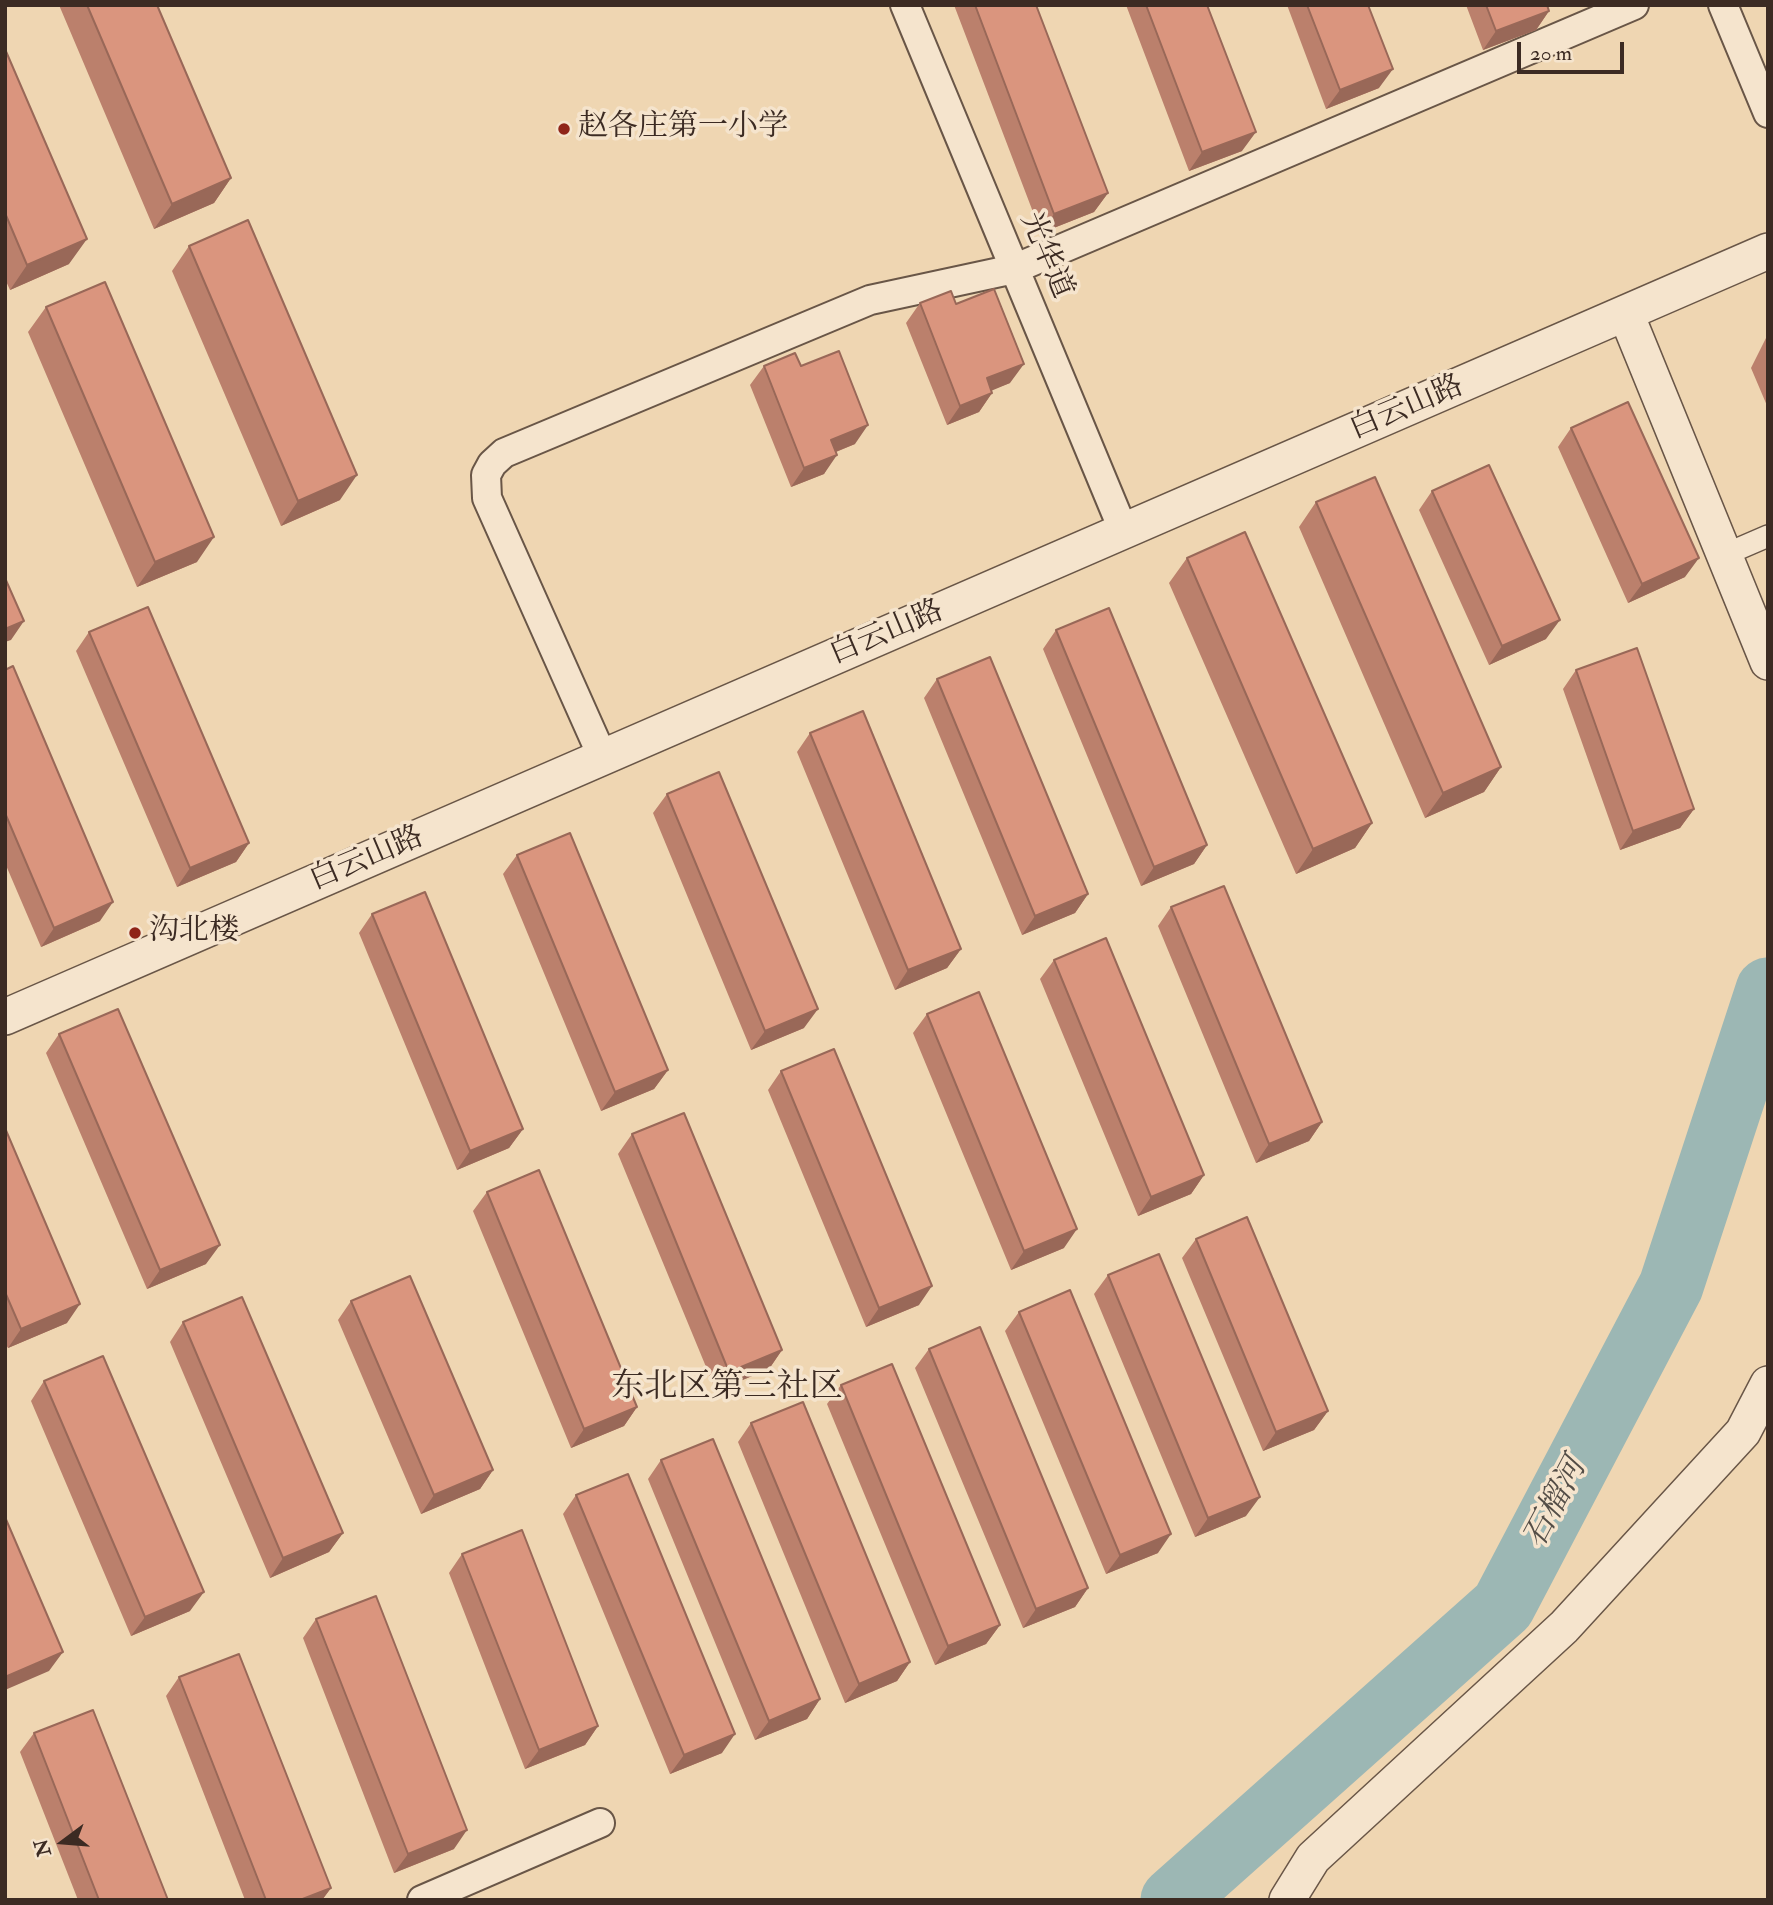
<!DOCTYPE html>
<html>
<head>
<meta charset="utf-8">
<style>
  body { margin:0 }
  #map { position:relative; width:1773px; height:1905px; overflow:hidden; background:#efd6b2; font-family:"IM FELL Double Pica",serif }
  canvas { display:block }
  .frame { position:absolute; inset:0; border:7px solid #3c2b23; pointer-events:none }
  .north { position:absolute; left:28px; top:1807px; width:70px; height:70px; -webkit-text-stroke:5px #f5e4cd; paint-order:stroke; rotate:254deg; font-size:19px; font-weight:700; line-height:28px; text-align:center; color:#3c2b23 }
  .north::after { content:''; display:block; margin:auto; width:24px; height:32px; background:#3c2b23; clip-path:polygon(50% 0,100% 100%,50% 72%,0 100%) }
  .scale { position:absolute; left:1517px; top:42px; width:107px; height:32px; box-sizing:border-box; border:4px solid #3c2b23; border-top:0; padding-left:9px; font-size:21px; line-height:24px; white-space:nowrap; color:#3c2b23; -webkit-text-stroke:5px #f5e4cd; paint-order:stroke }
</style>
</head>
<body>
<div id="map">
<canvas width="1773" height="1905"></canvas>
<div class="frame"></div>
<div class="north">N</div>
<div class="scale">20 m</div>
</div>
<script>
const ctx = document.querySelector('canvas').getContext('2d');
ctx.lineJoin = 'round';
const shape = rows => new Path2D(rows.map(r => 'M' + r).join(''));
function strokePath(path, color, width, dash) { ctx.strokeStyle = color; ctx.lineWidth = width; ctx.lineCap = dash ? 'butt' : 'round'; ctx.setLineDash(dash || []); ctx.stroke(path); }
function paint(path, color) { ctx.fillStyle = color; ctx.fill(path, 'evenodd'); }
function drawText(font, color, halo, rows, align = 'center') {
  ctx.font = font + ' "IM FELL Double Pica","Noto Serif SC",serif'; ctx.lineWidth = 7; ctx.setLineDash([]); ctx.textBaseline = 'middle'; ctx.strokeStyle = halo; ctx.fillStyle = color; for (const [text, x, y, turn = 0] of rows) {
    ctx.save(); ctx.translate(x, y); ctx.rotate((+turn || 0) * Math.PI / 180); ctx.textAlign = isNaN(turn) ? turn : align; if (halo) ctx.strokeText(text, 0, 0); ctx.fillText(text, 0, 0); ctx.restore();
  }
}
const river = shape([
  [1173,1900,1503,1606,1671,1286,1768,990]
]);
const pedestrian = shape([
  [1724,555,1768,536]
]);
const minor = shape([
  [905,5,1124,532],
  [1723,5,1768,113],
  [603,758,487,498,486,475,492,464,504,453,870,300,1014,269,1634,5],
  [422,1900,600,1823]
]);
const tertiary = shape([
  [1626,314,1768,662],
  [5,1017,1768,251],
  [1287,1900,1313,1858,1564,1627,1743,1432,1768,1384]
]);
const wall = shape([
  [59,5,157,5,231,178,214,203,154,229],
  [954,5,1036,5,1108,193,1094,212,1041,233],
  [1126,5,1207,5,1242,151,1189,171],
  [1287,5,1368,5,1379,88,1326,109],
  [1466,5,1547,5,1549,11,1536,30,1483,50],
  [5,49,69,264,10,290,5,279],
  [189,246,340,500,281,526,172,271],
  [920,303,1010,383,991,390,992,393,979,412,947,425,906,323],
  [46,307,197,562,137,587,28,332],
  [1768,334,1768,408,1751,368],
  [764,366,801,366,855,444,836,452,824,474,791,487,750,385],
  [1571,428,1685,577,1628,603,1558,447],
  [1432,491,1546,639,1489,665,1419,510],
  [1316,502,1501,767,1484,792,1425,818,1299,527],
  [1187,558,1372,823,1355,848,1296,874,1169,583],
  [1056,630,1207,845,1194,864,1141,886,1043,649],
  [89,632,249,843,236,862,177,887,76,651],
  [5,670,100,921,41,947,5,863],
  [1576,670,1694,809,1680,828,1620,850,1563,689],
  [937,679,1088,894,1075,913,1022,935,924,698],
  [810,733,961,949,947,968,895,990,797,752],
  [667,794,804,1028,751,1050,653,813],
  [517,855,668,1070,654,1089,601,1111,503,874],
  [1171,907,1322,1122,1309,1141,1256,1163,1158,926],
  [372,914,523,1129,509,1148,457,1170,359,933],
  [1054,960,1204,1175,1191,1194,1138,1216,1040,979],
  [927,1014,1064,1248,1011,1270,913,1033],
  [59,1034,206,1264,147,1289,46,1053],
  [781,1071,919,1305,866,1327,768,1090],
  [5,1128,67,1323,8,1348,5,1343],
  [632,1134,782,1350,769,1369,716,1391,618,1154],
  [487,1192,637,1407,624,1426,571,1448,473,1211],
  [1196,1239,1328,1411,1314,1430,1263,1451,1182,1258],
  [1108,1275,1246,1516,1195,1537,1094,1294],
  [351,1301,493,1470,480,1489,421,1514,338,1320],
  [1019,1312,1158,1553,1106,1574,1005,1331],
  [183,1322,343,1533,329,1552,270,1578,170,1342],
  [929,1349,1088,1588,1075,1607,1023,1628,915,1368],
  [44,1381,190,1611,131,1636,31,1401],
  [841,1385,1000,1625,986,1644,935,1665,827,1404],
  [751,1423,910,1662,897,1681,845,1703,738,1442],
  [661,1460,820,1699,807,1719,755,1740,648,1479],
  [576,1495,722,1753,670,1774,563,1514],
  [462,1554,598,1726,585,1745,525,1769,449,1573],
  [316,1619,454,1849,394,1873,303,1638],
  [179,1677,331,1888,322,1900,245,1900,166,1696],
  [34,1733,168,1900,78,1900,20,1752]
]);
const shadedWall = shape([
  [1549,11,1536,30,1483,50,1496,31],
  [1393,69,1379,88,1326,109,1340,90],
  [1256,132,1242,151,1189,171,1202,152],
  [231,178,214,203,154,229,172,204],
  [1108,193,1094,212,1041,233,1054,214],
  [87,239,69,264,10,290,27,265],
  [1024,364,1010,383,974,398,987,378],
  [992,393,979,412,947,425,960,406],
  [868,425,855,444,818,459,831,440],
  [837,455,824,474,791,487,804,468],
  [357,475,340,500,281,526,298,501],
  [214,537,197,562,137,587,155,562],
  [1699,558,1685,577,1628,603,1642,584],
  [1560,620,1546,639,1489,665,1502,646],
  [24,621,11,640,5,642,5,629],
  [1501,767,1484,792,1425,818,1443,793],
  [1694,809,1680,828,1620,850,1633,831],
  [1372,823,1355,848,1296,874,1313,849],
  [249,843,236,862,177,887,190,868],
  [1207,845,1194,864,1141,886,1154,867],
  [1088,894,1075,913,1022,935,1035,916],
  [113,902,100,921,41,947,54,928],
  [961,949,947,968,895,990,908,970],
  [818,1009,804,1028,751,1050,765,1031],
  [668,1070,654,1089,601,1111,615,1092],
  [1322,1122,1309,1141,1256,1163,1269,1144],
  [523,1129,509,1148,457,1170,470,1151],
  [1204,1175,1191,1194,1138,1216,1151,1197],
  [1077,1229,1064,1248,1011,1270,1024,1251],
  [220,1245,206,1264,147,1289,160,1270],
  [932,1286,919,1305,866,1327,879,1308],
  [80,1304,67,1323,8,1348,21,1329],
  [782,1350,769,1369,716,1391,729,1372],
  [637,1407,624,1426,571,1448,584,1429],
  [1328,1411,1314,1430,1263,1451,1276,1432],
  [493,1470,480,1489,421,1514,434,1495],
  [1260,1497,1246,1516,1195,1537,1208,1518],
  [343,1533,329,1552,270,1578,283,1558],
  [1171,1534,1158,1553,1106,1574,1120,1555],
  [1088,1588,1075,1607,1023,1628,1036,1609],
  [204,1592,190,1611,131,1636,145,1617],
  [1000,1625,986,1644,935,1665,948,1646],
  [63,1652,49,1671,5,1690,5,1677],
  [910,1662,897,1681,845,1703,859,1684],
  [820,1699,807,1719,755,1740,769,1721],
  [598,1726,585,1745,525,1769,539,1750],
  [735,1734,722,1753,670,1774,684,1755],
  [467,1830,454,1849,394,1873,408,1854],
  [331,1888,322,1900,300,1900]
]);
const building = shape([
  [87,5,157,5,231,178,172,204,87,5],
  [975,5,1036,5,1108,193,1054,214,975,5],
  [1146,5,1207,5,1256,132,1202,152,1146,5],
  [1307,5,1368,5,1393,69,1340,90,1307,5],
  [1486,5,1547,5,1549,11,1496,31,1486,5],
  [5,49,87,239,27,265,5,213,5,49],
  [248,220,357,475,298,501,189,246,248,220],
  [105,282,214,537,155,562,46,307,105,282],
  [994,289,1024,364,987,378,992,393,960,406,920,303,951,291,956,304,994,289],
  [839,351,868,425,831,440,837,455,804,468,764,366,795,353,801,366,839,351],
  [1628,402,1699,558,1642,584,1571,428,1628,402],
  [1489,465,1560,620,1502,646,1432,491,1489,465],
  [1375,477,1501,767,1443,793,1316,502,1375,477],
  [1245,532,1372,823,1313,849,1187,558,1245,532],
  [5,578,24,621,5,629,5,578],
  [148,607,249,843,190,868,89,632,148,607],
  [1109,608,1207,845,1154,867,1056,630,1109,608],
  [1637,648,1694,809,1633,831,1576,670,1637,648],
  [990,657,1088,894,1035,916,937,679,990,657],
  [13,666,113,902,54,928,5,813,5,670,13,666],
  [863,711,961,949,908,970,810,733,863,711],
  [719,772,818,1009,765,1031,667,794,719,772],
  [570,833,668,1070,615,1092,517,855,570,833],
  [1224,886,1322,1122,1269,1144,1171,907,1224,886],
  [425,892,523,1129,470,1151,372,914,425,892],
  [1106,938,1204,1175,1151,1197,1054,960,1106,938],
  [979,992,1077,1229,1024,1251,927,1014,979,992],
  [118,1009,220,1245,160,1270,59,1034,118,1009],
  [834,1049,932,1286,879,1308,781,1071,834,1049],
  [684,1113,782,1350,729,1372,632,1134,684,1113],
  [5,1128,80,1304,21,1329,5,1292,5,1128],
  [539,1170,637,1407,584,1429,487,1192,539,1170],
  [1247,1217,1328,1411,1276,1432,1196,1239,1247,1217],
  [1159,1254,1260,1497,1208,1518,1108,1275,1159,1254],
  [410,1276,493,1470,434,1495,351,1301,410,1276],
  [1070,1290,1171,1534,1120,1555,1019,1312,1070,1290],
  [242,1297,343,1533,283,1558,183,1322,242,1297],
  [980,1327,1088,1588,1036,1609,929,1349,980,1327],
  [103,1356,204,1592,145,1617,44,1381,103,1356],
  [892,1364,1000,1625,948,1646,841,1385,892,1364],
  [803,1402,910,1662,859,1684,751,1423,803,1402],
  [713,1439,820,1699,769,1721,661,1460,713,1439],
  [628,1474,735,1734,684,1755,576,1495,628,1474],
  [5,1517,63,1652,5,1677,5,1517],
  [522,1530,598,1726,539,1750,462,1554,522,1530],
  [376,1596,467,1830,408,1854,316,1619,376,1596],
  [239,1654,331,1888,300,1900,266,1900,179,1677,239,1654],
  [93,1710,168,1900,99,1900,34,1733,93,1710]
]);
const markers = [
  [564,129,7,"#8f2418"],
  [135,933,7,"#8f2418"]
];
const poiNames = [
  ["赵各庄第一小学",578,129],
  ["沟北楼",149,933]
];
const streetNames = [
  ["光华道",1045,256,67],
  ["白云山路",1407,409,-23],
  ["白云山路",887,634,-23],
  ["白云山路",367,860,-23]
];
const waterNames = [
  ["石榴河",1557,1504,-62]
];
const quarterNames = [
  ["东北区第三社区",727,1389]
];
strokePath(river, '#9cb7b4', 65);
strokePath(pedestrian, '#695647', 24);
strokePath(minor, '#695647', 32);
strokePath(tertiary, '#695647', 38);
strokePath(pedestrian, '#f5e4cd', 21);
strokePath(minor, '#f5e4cd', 28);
strokePath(tertiary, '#f5e4cd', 35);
paint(wall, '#bb806c');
paint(shadedWall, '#996858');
paint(building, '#da957e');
strokePath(building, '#996858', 2);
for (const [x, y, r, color] of markers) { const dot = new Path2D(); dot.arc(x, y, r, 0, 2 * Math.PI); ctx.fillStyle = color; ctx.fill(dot); strokePath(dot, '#f5e4cd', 2.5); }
drawText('30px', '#3c2b23', '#f5e4cd', poiNames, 'left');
drawText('30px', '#3c2b23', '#f5e4cd', streetNames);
drawText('italic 32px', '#544e47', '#f5e4cd', waterNames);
drawText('33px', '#3c2b23', '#f5e4cd', quarterNames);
</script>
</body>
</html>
